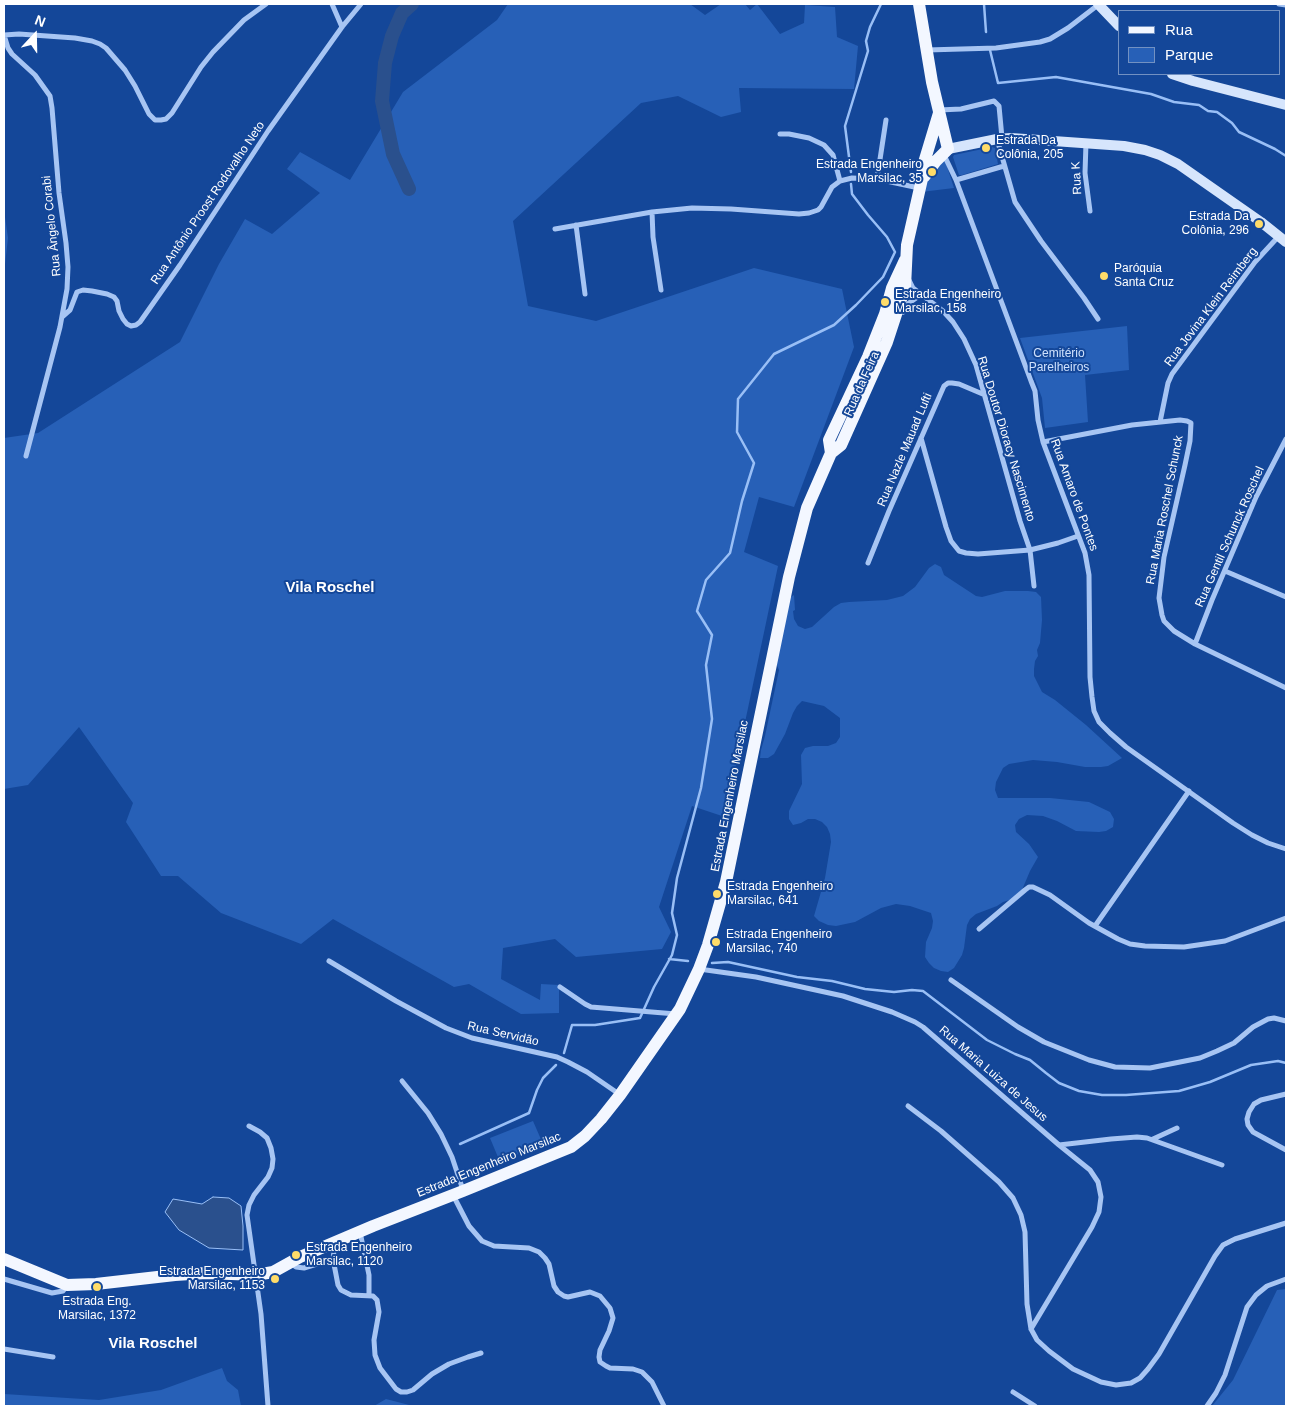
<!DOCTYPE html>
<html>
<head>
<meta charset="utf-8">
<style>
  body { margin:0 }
  #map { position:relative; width:1290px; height:1410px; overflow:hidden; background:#144799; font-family:Arial,sans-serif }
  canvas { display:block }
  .frame { position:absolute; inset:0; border:5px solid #fff; pointer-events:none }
  .legend { position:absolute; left:1118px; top:10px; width:162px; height:65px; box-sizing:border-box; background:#144799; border:1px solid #7291c2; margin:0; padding:6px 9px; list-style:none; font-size:15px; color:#fff }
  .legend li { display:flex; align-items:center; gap:10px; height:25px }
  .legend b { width:25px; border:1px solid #7291c2 }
  .north { position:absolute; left:10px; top:10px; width:50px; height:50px; -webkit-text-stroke:4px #144799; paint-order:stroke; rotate:21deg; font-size:14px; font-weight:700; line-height:20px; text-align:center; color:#fff }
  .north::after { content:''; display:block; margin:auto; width:18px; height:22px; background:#fff; clip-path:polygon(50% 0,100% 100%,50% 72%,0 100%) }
</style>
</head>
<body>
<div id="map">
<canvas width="1290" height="1410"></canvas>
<div class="frame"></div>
<ul class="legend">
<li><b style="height:6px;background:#f3f7ff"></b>Rua</li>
<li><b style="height:14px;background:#2760b7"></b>Parque</li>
</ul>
<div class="north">N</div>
</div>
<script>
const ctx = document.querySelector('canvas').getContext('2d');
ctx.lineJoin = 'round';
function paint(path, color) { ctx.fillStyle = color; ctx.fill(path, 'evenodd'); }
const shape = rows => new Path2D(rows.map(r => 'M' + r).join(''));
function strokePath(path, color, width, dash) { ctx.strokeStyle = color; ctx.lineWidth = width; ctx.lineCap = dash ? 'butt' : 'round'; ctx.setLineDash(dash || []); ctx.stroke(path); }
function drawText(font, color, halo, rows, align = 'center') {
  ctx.font = font + ' Arial,sans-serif'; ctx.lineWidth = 4; ctx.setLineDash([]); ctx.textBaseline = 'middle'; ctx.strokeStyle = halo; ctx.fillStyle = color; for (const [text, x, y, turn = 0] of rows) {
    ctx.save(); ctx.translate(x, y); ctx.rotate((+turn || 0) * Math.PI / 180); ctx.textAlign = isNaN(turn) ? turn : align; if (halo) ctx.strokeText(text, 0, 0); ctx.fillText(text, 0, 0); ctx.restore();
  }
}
const green = shape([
  [508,4,690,4,705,15,721,4,745,4,750,10,757,4,780,34,804,23,805,5,835,7,837,37,858,46,854,89,739,88,741,112,721,117,678,96,641,103,513,221,528,306,596,321,754,268,842,289,854,347,794,507,759,497,744,552,778,566,725,817,692,806,659,907,671,932,662,949,576,957,555,939,503,948,501,979,540,1000,541,984,559,985,559,1013,521,1014,469,984,454,987,333,919,301,944,221,913,178,876,161,876,126,822,133,803,79,727,28,785,4,789,4,438,38,433,180,342,219,264,245,219,272,234,320,193,287,169,300,152,350,180,403,92,497,20],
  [992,147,995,148,998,164,962,175,959,175,953,157,954,155],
  [945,160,954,188,921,192,929,175],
  [4,210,8,238,4,273],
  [1127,326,1129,370,1085,375,1088,422,1045,428,1042,398,1020,338],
  [935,564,941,567,944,575,976,596,982,597,1005,591,1028,591,1036,592,1041,597,1042,620,1040,643,1037,650,1038,656,1035,661,1034,669,1034,676,1042,692,1055,700,1086,725,1122,758,1108,766,1101,767,1085,767,1057,762,1033,760,1009,764,1003,768,996,782,995,790,998,798,1050,798,1089,802,1110,812,1114,819,1113,827,1106,831,1099,832,1076,831,1057,821,1043,816,1027,815,1019,819,1015,825,1016,832,1029,844,1038,857,1030,871,1019,897,1003,902,997,906,976,914,970,919,967,925,964,948,962,955,954,968,948,972,941,971,934,968,929,963,925,957,926,942,932,928,933,921,931,913,910,906,896,904,881,908,855,922,836,926,828,925,819,921,814,916,825,878,831,842,830,834,827,827,822,822,815,819,808,819,801,823,793,825,789,819,789,811,802,784,801,755,805,748,813,746,828,746,836,743,840,737,840,718,824,706,802,701,797,706,793,713,785,734,774,754,768,758,760,758,761,750,765,736,779,670,776,663,788,599,794,595,795,610,793,611,794,619,798,626,805,629,812,627,834,607,841,603,849,602,887,600,903,596,915,587,929,568],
  [533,1121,543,1144,500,1162,490,1138],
  [1286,1289,1286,1406,1212,1406,1233,1380,1277,1290],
  [222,1368,227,1381,238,1390,241,1406,4,1406,4,1394,99,1400,161,1390],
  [386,1399,413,1406,374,1406]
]);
const water = shape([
  [213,1197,229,1198,241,1206,243,1226,243,1250,209,1248,179,1230,165,1212,173,1199,202,1204,213,1197]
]);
const stream = shape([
  [984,4,986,32],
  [990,50,998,83,1056,77,1151,94,1174,102,1199,105,1208,111,1217,112,1232,123,1239,132,1275,149,1286,156],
  [851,172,845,126,868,51,866,41,870,27,881,4],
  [669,959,688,961],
  [712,963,728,962,797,977,832,981,865,989,894,992,912,990,923,991,987,1040,1015,1054,1030,1060,1046,1073,1059,1083,1079,1091,1102,1095,1126,1095,1179,1091,1210,1082,1251,1065,1278,1061,1286,1063],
  [564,1053,572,1025,595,1025,640,1018,654,987,672,955,677,935,672,913,677,878,701,788,712,719,706,665,712,635,697,611,706,580,730,553,742,501,754,463,737,432,738,399,774,354,834,325,856,305,883,277,895,252,887,237,868,215,852,194,851,184],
  [460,1144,529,1113,537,1090,543,1078,556,1065]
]);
const river = shape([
  [409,189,393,154,382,101,385,63,392,36,402,13,412,4]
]);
const street = shape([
  [332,4,342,27],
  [1279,4,1286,5],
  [4,35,8,48,12,54,35,75,50,96,52,108,59,193,66,243,68,267,67,289,60,327,26,456],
  [4,35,19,34,75,38,92,41,100,44,106,48,125,70,135,86,149,114,155,120,161,120,166,119,172,113,201,67,213,52,244,20,266,4],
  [927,50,996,48,1040,42,1050,39,1068,28,1098,5],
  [939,110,961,109,994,101,999,106,1002,138],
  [780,134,789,134,809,138,824,145,833,155,840,181],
  [997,139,1015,202,1041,241,1084,298,1098,319],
  [1086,143,1085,173,1090,211],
  [944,155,956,180,1031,381,1035,391,1038,420,1043,442,1085,553,1089,575,1090,677,1092,697,1094,711,1099,722,1110,733,1126,747,1233,823,1252,835,1268,843,1286,849],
  [877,179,886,120],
  [956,180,1004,166],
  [652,212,653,237,661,290],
  [576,225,585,294],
  [555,229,652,212,692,208,731,209,799,214,809,213,818,210,821,207,832,187,840,181,852,178,877,179,919,188],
  [909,280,913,288,943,311,953,322,964,339,976,365,1020,521,1030,550,1034,586],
  [903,312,909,303,922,294],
  [62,317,70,310,77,292,83,290,92,291,107,294,114,297,117,301,119,311,123,319,127,324,131,326,136,325,140,322,180,265,268,131,342,27,361,4],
  [1160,422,1168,383,1172,374,1255,262,1278,237],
  [921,438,946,527,951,541,959,551,966,553,978,554,1030,550,1058,543,1078,536],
  [1043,442,1132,425,1180,420,1187,421,1191,423,1190,441,1185,465,1164,557,1159,598,1162,615,1164,621,1174,631,1195,644,1286,688],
  [868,563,889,511,944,386,948,383,952,383,959,384,985,395],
  [1225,571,1286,597],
  [1195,644,1212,600,1256,497,1286,439],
  [1095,926,1189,791],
  [979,929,1025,890,1029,887,1033,887,1050,895,1089,923,1118,939,1130,944,1145,946,1184,947,1225,941,1286,918],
  [329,961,396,1001,446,1028,472,1038,557,1057,568,1062,587,1072,619,1094],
  [699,969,756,977,843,996,892,1012,915,1022,923,1027,1059,1145,1090,1170,1098,1182,1101,1197,1099,1212,1092,1227,1031,1329],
  [951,980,1018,1027,1044,1042,1089,1060,1115,1067,1150,1068,1200,1058,1217,1051,1234,1043,1253,1027,1268,1019,1274,1018,1286,1021],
  [560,987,585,1004,591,1007,676,1014],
  [402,1081,428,1113,441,1134,452,1157,463,1190],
  [1286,1094,1261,1100,1254,1104,1249,1112,1247,1119,1248,1125,1253,1132,1286,1150],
  [908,1106,941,1131,999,1182,1013,1198,1021,1215,1025,1232,1027,1304,1031,1329,1037,1340,1049,1351,1073,1369,1101,1382,1116,1385,1131,1383,1140,1378,1148,1369,1159,1354,1215,1256,1223,1245,1235,1239,1286,1223],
  [249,1126,260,1132,267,1138,271,1148,273,1159,272,1168,268,1177,254,1195,249,1205,247,1215,261,1314,268,1406],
  [1153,1139,1177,1128],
  [1059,1145,1111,1139,1137,1137,1147,1138,1222,1165],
  [453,1195,469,1226,482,1241,494,1246,529,1248,539,1252,545,1258,549,1264,554,1286,558,1292,564,1296,568,1297,590,1292,600,1296,610,1308,613,1318,609,1331,600,1350,599,1357,600,1362,606,1366,610,1368,633,1369,642,1372,652,1382,664,1406],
  [360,1232,369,1275,369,1295],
  [333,1259,338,1285,341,1290,351,1295,373,1296,377,1300,379,1312,374,1340,375,1355,380,1368,396,1389,401,1392,407,1392,413,1390,432,1374,449,1364,468,1357,481,1353],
  [291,1263,296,1267,304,1268,333,1259,335,1243],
  [4,1279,52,1293,63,1291,66,1287],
  [4,1349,53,1357],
  [1013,1392,1035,1406],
  [1207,1406,1216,1393,1225,1375,1247,1307,1256,1295,1267,1286,1286,1279]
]);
const secondary = shape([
  [1098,4,1119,26],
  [1172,74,1193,81,1286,105],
  [948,149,997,139,1011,138,1124,146,1145,150,1160,155,1178,164,1261,222,1286,242]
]);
const primary = shape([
  [919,4,932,82,948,149],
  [924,177,936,161,948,149],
  [831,453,841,445,887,342,905,287,907,245,922,179,923,166,939,113],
  [4,1259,67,1285,96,1284,175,1275,206,1273,256,1275,273,1272,300,1257,373,1226,463,1191,571,1147,585,1136,601,1119,620,1095,680,1009,699,969,708,945,726,882,789,577,807,508,831,453,829,440,868,357,885,314,892,288,905,260]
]);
const markers = [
  [986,148,5,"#ffdc69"],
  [932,172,5,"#ffdc69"],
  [1259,224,5,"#ffdc69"],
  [1104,276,5,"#ffdc69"],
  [885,302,5,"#ffdc69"],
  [717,894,5,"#ffdc69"],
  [716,942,5,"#ffdc69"],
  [296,1255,5,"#ffdc69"],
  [275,1279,5,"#ffdc69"],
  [97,1287,5,"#ffdc69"]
];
const poiNames = [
  ["Estrada Da",996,141],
  ["Colônia, 205",996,155],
  ["Estrada Engenheiro",922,165,"right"],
  ["Marsilac, 35",922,179,"right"],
  ["Estrada Da",1249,217,"right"],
  ["Colônia, 296",1249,231,"right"],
  ["Paróquia",1114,269],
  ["Santa Cruz",1114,283],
  ["Estrada Engenheiro",895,295],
  ["Marsilac, 158",895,309],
  ["Estrada Engenheiro",727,887],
  ["Marsilac, 641",727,901],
  ["Estrada Engenheiro",726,935],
  ["Marsilac, 740",726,949],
  ["Estrada Engenheiro",306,1248],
  ["Marsilac, 1120",306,1262],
  ["Estrada Engenheiro",265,1272,"right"],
  ["Marsilac, 1153",265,1286,"right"],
  ["Estrada Eng.",97,1302,"center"],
  ["Marsilac, 1372",97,1316,"center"]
];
const streetNames = [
  ["Rua K",1077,178,-93],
  ["Rua Antônio Proost Rodovalho Neto",208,203,-56],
  ["Rua Ângelo Corabi",52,226,-96],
  ["Rua Jovina Klein Reimberg",1211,307,-53],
  ["Rua da Feira",862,384,-66],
  ["Rua Doutor Dioracy Nascimento",1006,439,73],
  ["Rua Nazle Mauad Lufti",905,450,-67],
  ["Rua Amaro de Pontes",1074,495,70],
  ["Rua Maria Roschel Schunck",1165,510,-79],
  ["Rua Gentil Schunck Roschel",1230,537,-66],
  ["Estrada Engenheiro Marsilac",730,796,-79],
  ["Rua Servidão",503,1034,13],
  ["Rua Maria Luiza de Jesus",993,1074,41],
  ["Estrada Engenheiro Marsilac",489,1165,-22]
];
const parkNames = [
  ["Cemitério",1059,354],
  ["Parelheiros",1059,368]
];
const quarterNames = [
  ["Vila Roschel",330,588],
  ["Vila Roschel",153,1344]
];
paint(green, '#2760b7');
paint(water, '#2a508d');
strokePath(water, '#99bff6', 1);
strokePath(stream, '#99bff6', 2.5);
strokePath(river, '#2a508d', 14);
strokePath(street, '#a7c5f3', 5);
strokePath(secondary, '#d6e5fc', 10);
strokePath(primary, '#f3f7ff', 12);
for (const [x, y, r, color] of markers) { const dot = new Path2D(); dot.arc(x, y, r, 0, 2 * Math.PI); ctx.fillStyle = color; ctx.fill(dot); strokePath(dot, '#144799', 2); }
drawText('12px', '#fff', '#144799', poiNames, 'left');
drawText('12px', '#fff', '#144799', streetNames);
drawText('12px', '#cfe1fd', '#144799', parkNames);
drawText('bold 15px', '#fff', '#144799', quarterNames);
</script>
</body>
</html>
